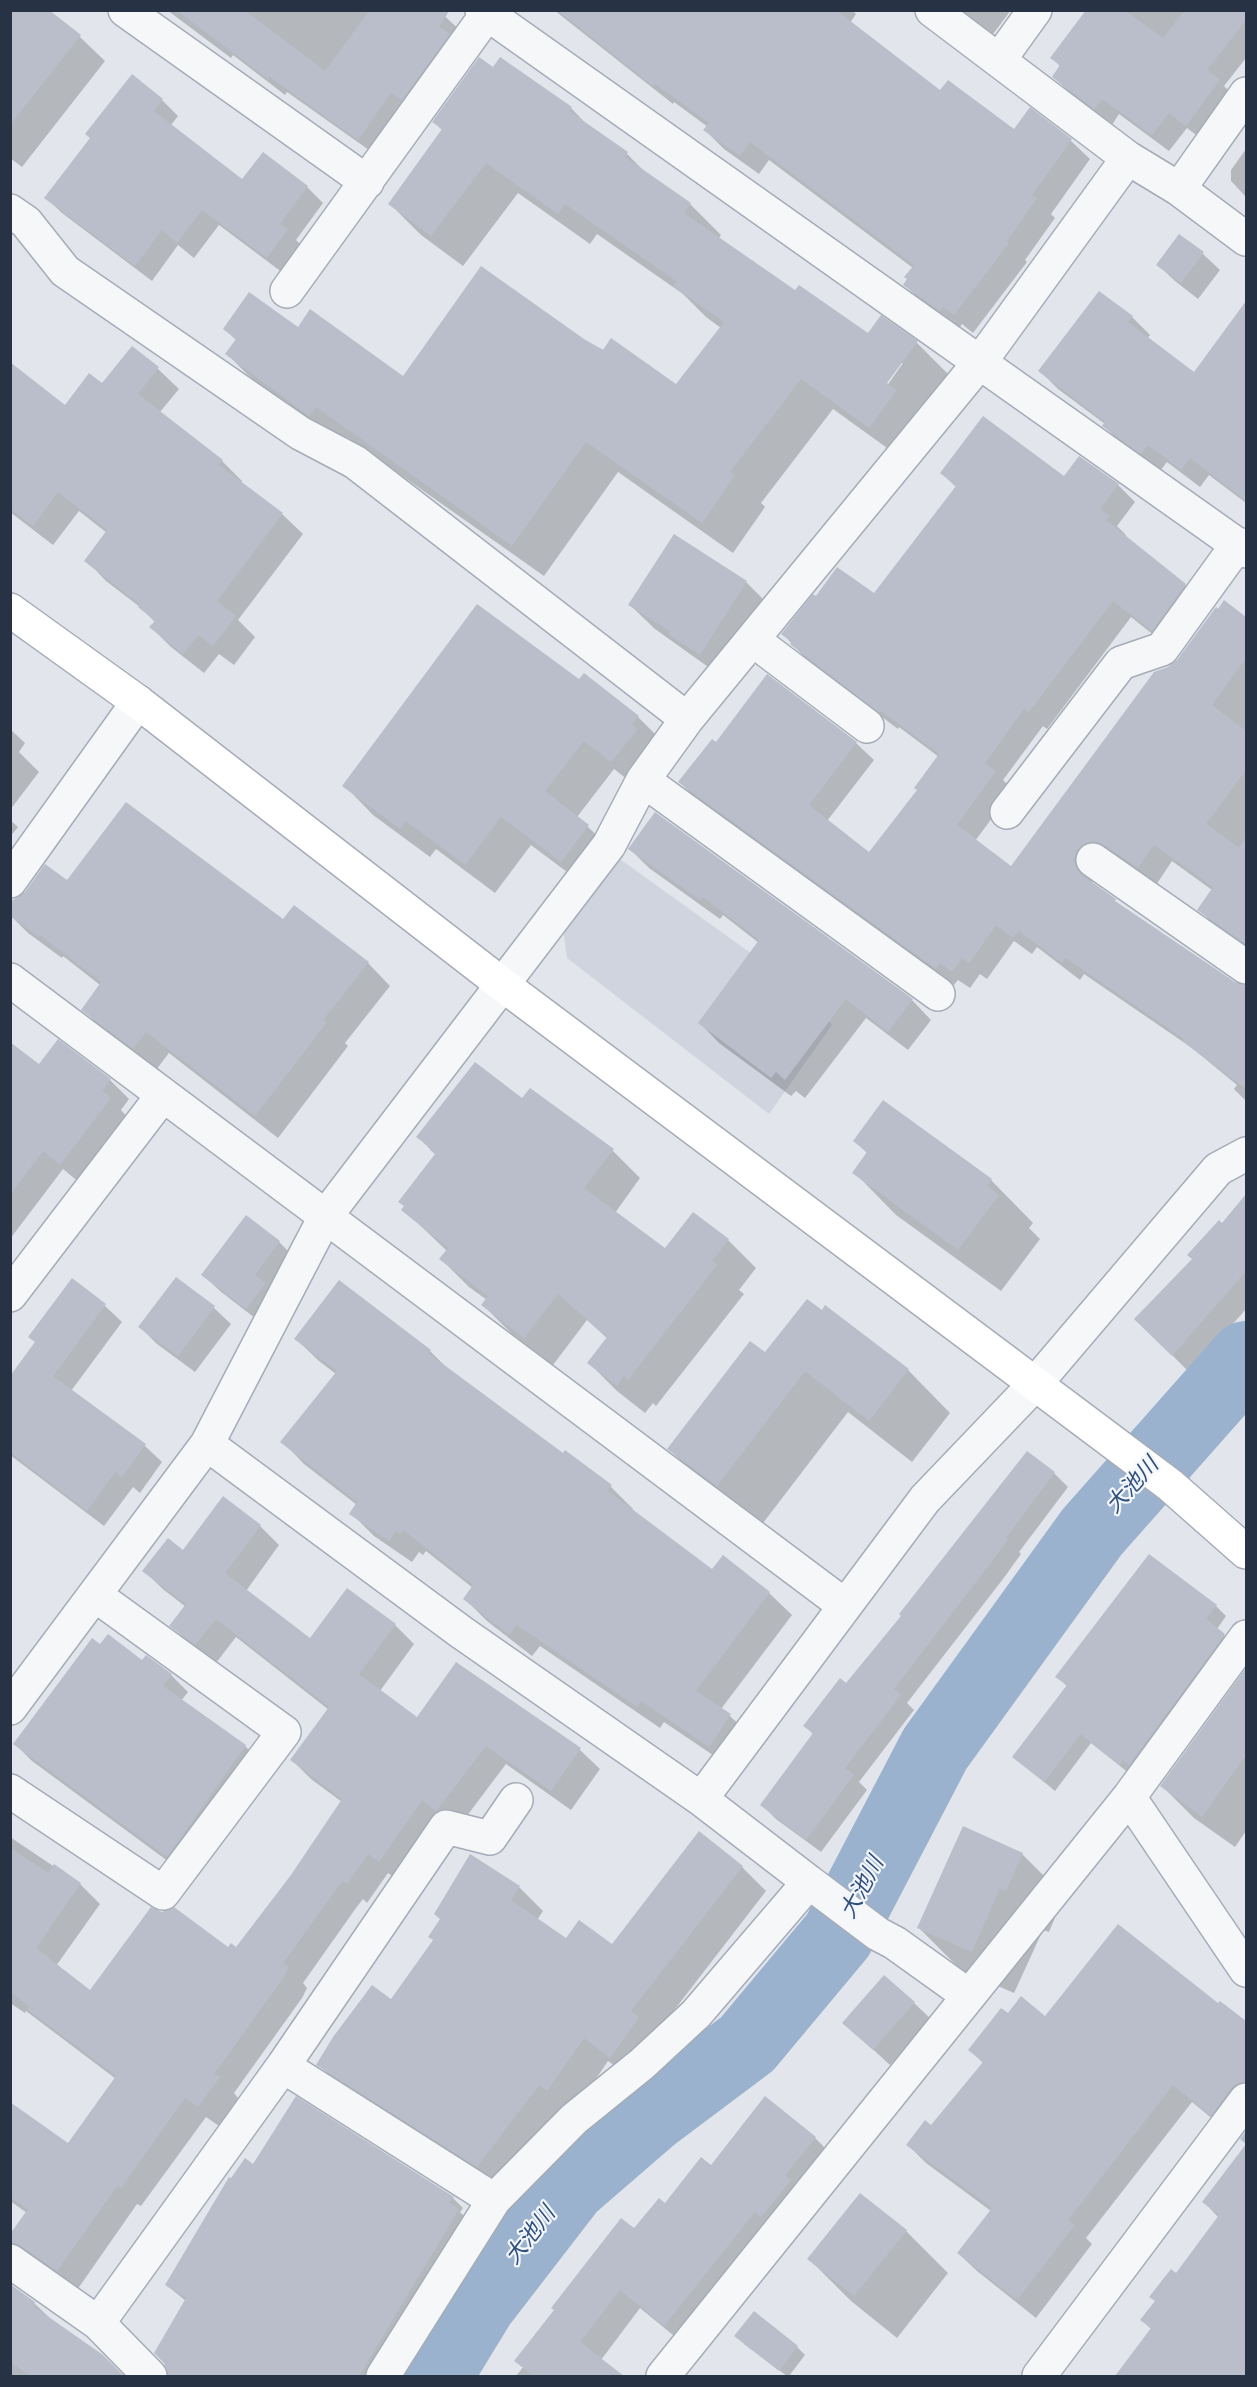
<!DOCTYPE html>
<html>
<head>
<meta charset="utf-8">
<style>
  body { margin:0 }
  #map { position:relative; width:1257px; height:2387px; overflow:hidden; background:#e2e5ec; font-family:"DejaVu Sans",sans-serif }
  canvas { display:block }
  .frame { position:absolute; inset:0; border:12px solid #283245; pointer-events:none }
</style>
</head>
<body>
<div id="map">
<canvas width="1257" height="2387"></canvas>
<div class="frame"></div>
</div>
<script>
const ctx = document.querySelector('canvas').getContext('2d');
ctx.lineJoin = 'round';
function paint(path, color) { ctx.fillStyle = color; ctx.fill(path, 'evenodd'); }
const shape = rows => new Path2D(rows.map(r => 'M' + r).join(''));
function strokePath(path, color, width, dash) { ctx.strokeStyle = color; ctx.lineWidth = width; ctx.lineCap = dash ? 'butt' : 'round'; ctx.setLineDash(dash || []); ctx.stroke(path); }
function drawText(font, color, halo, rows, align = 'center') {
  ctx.font = font + ' "DejaVu Sans","Noto Sans JP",sans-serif'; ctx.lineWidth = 4.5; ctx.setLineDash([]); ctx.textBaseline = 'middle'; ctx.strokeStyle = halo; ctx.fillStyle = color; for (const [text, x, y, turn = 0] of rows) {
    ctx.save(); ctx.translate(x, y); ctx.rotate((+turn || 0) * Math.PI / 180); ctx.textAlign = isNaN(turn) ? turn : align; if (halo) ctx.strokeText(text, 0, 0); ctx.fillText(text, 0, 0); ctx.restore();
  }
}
const built = shape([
  [617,857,791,982,813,1000,832,1025,769,1114,567,958,563,929]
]);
const shadow = shape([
  [47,10,80,37,105,61,22,167,10,158,10,19],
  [167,10,438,10,463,33,376,155,287,92,285,95,233,55,231,58],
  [554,10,852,10,856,14,850,23,940,92,1014,131,1030,109,1071,141,1090,159,1051,214,1055,218,1025,260,1027,262,973,333,962,324,959,329,924,304,905,285,913,268,769,160,759,174,724,149,705,130,708,127,674,102,673,104],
  [961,10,1011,10,993,34],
  [1088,10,1246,10,1246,58,1224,86,1236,98,1204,141,1187,128,1169,151,1119,114,1112,125,1070,93,1054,77,1061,67,1052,58],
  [501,59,571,108,591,129,627,154,650,177,690,204,721,235,718,239,795,292,869,335,917,343,948,374,918,414,901,458,833,409,761,503,765,507,733,553,618,472,544,576,347,437,341,446,258,385,227,354,237,341,225,329,403,378,583,340,677,386,721,328,706,317,683,294,597,234,590,244,518,193,463,266,421,235,390,204,443,131,434,122,494,69],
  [900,363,903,363,884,390,882,388],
  [162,100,178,116,171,125,242,181,307,187,323,203,296,240,302,246,283,273,219,225,194,258,178,245,152,281,62,213,46,198],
  [1246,149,1246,197,1231,181,1231,170],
  [1180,237,1203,254,1220,270,1198,299,1175,281,1158,265],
  [1099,293,1132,317,1150,335,1147,339,1194,374,1246,303,1246,503,1209,475,1200,487,1167,462,1160,471,1122,444,1104,426,1105,424,1058,389,1040,371],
  [132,348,158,369,179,389,160,412,222,461,242,481,241,483,282,514,303,534,238,620,255,637,234,665,219,654,204,673,171,647,151,627,155,622,140,607,106,581,86,560,107,533,79,511,53,545,10,512,10,374,66,407,102,385],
  [942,473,1065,478,1118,485,1135,502,1117,526,1126,535,1125,537,1185,585,1203,602,1170,648,1131,617,1047,729,1043,726,1003,780,1013,790,975,841,1012,868,1169,668,1178,661,1224,602,1246,619,1246,948,1216,927,1199,909,1212,890,1172,861,1156,885,1091,877,1093,885,1124,910,1235,984,1246,987,1246,1101,1234,1089,1237,1085,1192,1048,1084,974,1080,980,1037,947,1032,954,1014,941,987,979,980,974,970,988,958,980,954,985,697,800,680,782,716,744,856,743,874,760,827,821,869,854,919,790,939,757,899,727,898,729,809,662,783,634,874,595,957,488],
  [675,536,746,582,771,607,725,679,655,629,630,605],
  [579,681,638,717,667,746,641,790,614,769,577,817,618,855,591,890,531,845,495,893,436,849,430,857,373,815,344,785],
  [10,729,25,743,19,752,39,772,10,810],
  [10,820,18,827,10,837],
  [630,849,912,1000,931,1020,908,1050,866,1018,805,1098,796,1091,791,1096,719,1043,700,1023,759,943,723,915,720,919,649,868],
  [67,882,368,963,390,986,345,1043,348,1046,278,1138,169,1053,156,1070,105,1032,83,1009,100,985,63,956,62,958,28,933,10,915],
  [10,1044,39,1066,110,1080,129,1099,121,1110,129,1119,80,1183,63,1169,10,1239],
  [523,1100,613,1151,640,1178,615,1213,665,1250,728,1240,756,1268,739,1290,744,1294,656,1406,653,1403,645,1413,617,1391,589,1363,608,1339,587,1320,553,1365,511,1333,483,1305,487,1300,469,1287,441,1259,447,1251,403,1209,436,1155,418,1137],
  [883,1102,991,1180,1033,1223,1029,1228,1040,1239,1001,1291,896,1215,854,1172,867,1153,855,1141],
  [1246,1196,1246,1309,1190,1373,1136,1319,1194,1259],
  [246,1217,279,1242,296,1259,264,1325,220,1291,203,1275],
  [176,1279,214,1308,231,1324,195,1372,157,1344,140,1327],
  [72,1280,105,1306,122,1322,71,1391,145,1446,162,1462,140,1493,133,1487,104,1526,10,1455,10,1377,36,1343],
  [826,1307,908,1370,950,1413,912,1462,848,1412,760,1527,711,1491,669,1449,766,1355],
  [296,1339,430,1351,451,1372,563,1455,611,1487,633,1509,632,1511,712,1571,723,1557,769,1593,792,1615,721,1709,730,1716,753,1738,732,1768,664,1722,660,1728,540,1646,532,1656,487,1621,465,1599,473,1588,426,1551,423,1555,419,1552,412,1562,374,1536,351,1513,357,1505,304,1464,282,1441,336,1374,319,1361],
  [1054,1473,1068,1487,1019,1552,1021,1554,1003,1579,907,1703,914,1710,859,1782,867,1790,821,1852,776,1819,762,1805,814,1735,805,1726],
  [260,1526,279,1545,246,1591,310,1641,395,1625,414,1644,380,1691,417,1719,456,1664,580,1750,600,1769,571,1810,506,1764,457,1829,399,1881,388,1873,367,1903,363,1899,356,1908,303,1983,307,1988,302,1998,234,2093,238,2098,219,2126,206,2117,141,2206,137,2204,77,2290,28,2259,10,2242,27,2213,10,2201,10,2111,68,2145,116,2079,26,2011,25,2013,10,2003,10,1837,80,1884,100,1904,56,1966,90,1992,228,1949,237,1949,292,1875,342,1802,311,1779,292,1760,329,1710,236,1637,216,1663,191,1645,171,1625,186,1607,164,1590,144,1571,183,1552],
  [1149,1556,1216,1606,1226,1616,1217,1629,1231,1642,1130,1774,1091,1743,1055,1791,1014,1757,1068,1687,1057,1677],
  [100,1646,143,1662,146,1657,171,1675,188,1692,181,1701,245,1746,262,1763,184,1873,32,1761,15,1744],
  [1246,1671,1246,1831,1235,1847,1194,1818,1162,1786],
  [1022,1854,1064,1896,1049,1932,1043,1930,1014,1993,961,1970,919,1928],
  [742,1867,766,1891,655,2035,634,2080,608,2061,572,2114,502,2190,342,2088,318,2064,519,1887,543,1911,537,1920,566,1941,612,1946],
  [914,2003,931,2019,890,2065,844,2023],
  [1221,2003,1246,2023,1246,2092,1220,2125,1192,2102,1086,2238,1092,2244,1036,2318,977,2271,958,2253,991,2211,926,2163,908,2145,932,2127,983,2063,970,2050,1009,2015,1045,2018,1219,2005],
  [815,2138,834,2157,684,2344,640,2308,601,2360,622,2376,516,2376,634,2231,711,2167],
  [1246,2146,1246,2376,1117,2376,1152,2330,1142,2320,1219,2218,1204,2202],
  [254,2166,453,2198,463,2208,460,2212,469,2221,375,2376,176,2376,156,2353,186,2301,166,2285],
  [906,2231,948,2273,897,2338,851,2301,809,2259],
  [10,2286,34,2303,55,2323,102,2356,123,2376,10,2376],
  [744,2344,797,2347,805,2355,789,2376,787,2376]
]);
const river = shape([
  [435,2376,479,2304,570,2186,651,2116,747,2044,838,1935,935,1749,1092,1532,1246,1358]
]);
const building = shape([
  [10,10,49,10,81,35,10,125],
  [176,10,244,10,325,71,370,10,450,10,439,26,450,34,402,100,391,93,358,140,270,77,268,79],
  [557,10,836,10,940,90,948,80,1014,129,1030,107,1072,139,1032,195,1037,198,1007,241,1009,243,954,315,943,307,940,311,903,285,907,279,904,277,914,265,750,142,740,156,703,130,709,123,655,84,653,86],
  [1086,10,1124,10,1163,38,1185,10,1246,10,1246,20,1207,70,1220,80,1186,126,1169,113,1152,135,1102,99,1094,109,1052,77,1060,65,1050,58],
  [479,57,493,67,500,57,572,107,569,111,628,152,625,157,691,203,684,213,795,290,799,285,868,333,881,315,918,341,887,383,897,390,869,428,801,379,730,472,735,475,702,523,586,442,512,546,316,407,309,416,225,354,236,339,223,329,249,292,298,327,310,309,403,376,481,266,584,339,603,350,611,338,676,384,724,322,673,286,676,281,565,204,558,214,486,163,431,236,388,204,442,129,432,122],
  [132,74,163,99,154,111,242,179,263,152,308,186,280,224,288,229,267,258,202,210,177,243,162,230,135,266,44,198,90,138,85,134],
  [1179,234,1204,252,1181,283,1156,265],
  [1099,291,1133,316,1128,322,1194,372,1246,301,1246,501,1190,458,1181,470,1148,445,1141,454,1102,426,1105,422,1038,371],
  [132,346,159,367,138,394,223,460,219,465,283,513,217,601,236,616,213,646,198,635,183,654,149,627,155,621,138,607,140,605,84,561,107,530,58,492,33,526,10,509,10,362,65,405,89,373,102,383],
  [983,416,1064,476,1079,456,1119,484,1100,509,1110,516,1106,520,1186,584,1152,631,1113,601,1029,712,1024,709,985,763,996,771,957,825,1011,866,1154,672,1168,667,1177,660,1216,607,1218,609,1224,600,1246,617,1246,658,1212,705,1246,731,1246,770,1206,824,1239,848,1246,837,1246,944,1197,910,1213,887,1154,845,1138,868,1104,845,1095,841,1086,843,1078,849,1074,859,1076,867,1082,875,1116,899,1115,901,1235,982,1246,985,1246,1089,1182,1041,1184,1039,1066,958,1062,963,1019,931,1013,938,996,925,969,963,962,958,952,972,940,963,936,969,678,782,712,739,716,742,767,674,857,742,809,805,869,852,917,790,914,788,939,754,881,711,880,713,790,644,792,642,781,634,813,594,816,596,837,567,874,593,956,486,940,473],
  [674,534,747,581,700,655,668,634,670,631,628,605],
  [477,604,579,679,584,673,639,716,632,725,638,729,611,762,584,741,545,791,589,825,561,862,501,817,465,865,406,821,400,829,342,786],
  [126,802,283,919,294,905,369,962,323,1020,327,1022,255,1116,146,1032,133,1049,81,1010,101,982,40,935,39,937,10,916,10,902,25,892,45,864,67,880],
  [655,812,913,999,888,1032,846,999,785,1080,776,1072,771,1078,698,1023,759,940,703,897,700,900,628,849],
  [58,1039,111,1079,102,1091,111,1098,60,1165,43,1151,10,1195,10,1042,39,1064],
  [475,1062,522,1098,530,1088,614,1149,584,1188,665,1248,693,1212,729,1239,712,1261,717,1265,628,1380,624,1376,617,1386,587,1363,607,1337,558,1294,524,1338,481,1305,488,1296,439,1259,448,1248,401,1210,404,1206,398,1202,435,1154,430,1150,431,1148,416,1137],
  [883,1100,992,1179,987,1186,999,1195,958,1250,852,1173,867,1152,853,1141],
  [1246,1194,1246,1271,1172,1356,1134,1319,1192,1259,1187,1255,1219,1220,1222,1223],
  [246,1215,280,1241,255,1275,266,1283,246,1309,201,1275],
  [176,1277,215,1306,178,1356,138,1327],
  [72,1278,106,1304,53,1376,146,1444,122,1477,115,1472,87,1511,10,1452,10,1376,35,1342,28,1337],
  [339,1280,431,1350,428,1353,563,1453,565,1450,612,1485,608,1491,712,1569,723,1555,770,1592,696,1691,731,1714,709,1747,641,1701,637,1707,517,1625,509,1635,463,1599,473,1585,403,1530,400,1534,396,1531,389,1541,349,1514,357,1502,280,1442,337,1371,294,1339],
  [807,1299,822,1310,825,1305,909,1369,869,1421,805,1371,717,1486,667,1449,750,1341,765,1352],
  [1027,1451,1055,1472,1006,1538,1008,1539,989,1565,894,1689,901,1695,845,1768,854,1775,806,1840,760,1805,813,1733,803,1726,840,1678,846,1683,901,1616,899,1614],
  [223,1496,261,1525,225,1573,310,1638,347,1588,396,1624,359,1674,417,1717,456,1662,581,1748,551,1791,486,1746,436,1811,422,1800,379,1862,368,1854,347,1884,343,1881,337,1888,283,1963,289,1967,283,1978,214,2074,220,2077,198,2107,185,2098,121,2188,117,2186,57,2271,21,2246,10,2242,10,2234,28,2209,10,2197,10,2102,68,2143,116,2076,27,2009,29,2006,10,1992,10,1848,48,1873,54,1864,81,1883,36,1948,90,1990,151,1907,162,1912,174,1907,228,1947,231,1943,236,1947,291,1875,342,1799,290,1760,329,1707,216,1619,195,1645,169,1626,186,1604,142,1571,168,1538,183,1550],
  [1149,1554,1217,1605,1206,1619,1225,1634,1129,1765,1123,1760,1119,1765,1081,1734,1044,1782,1012,1757,1067,1685,1055,1677],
  [108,1634,142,1660,146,1655,172,1674,163,1686,246,1745,167,1857,13,1744,92,1638,100,1644],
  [1246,1668,1246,1755,1202,1817,1160,1786],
  [963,1826,1023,1853,1006,1891,1000,1888,972,1952,917,1928],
  [699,1831,743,1866,631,2011,639,2017,610,2058,584,2038,547,2091,539,2085,477,2167,316,2065,333,2037,372,1985,391,1999,433,1940,428,1937,440,1919,434,1914,470,1854,520,1886,511,1900,566,1938,579,1920,612,1944],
  [1118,1924,1218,2003,1220,2001,1246,2021,1246,2082,1238,2083,1231,2088,1211,2116,1173,2085,1068,2220,1075,2225,1017,2300,957,2253,992,2208,906,2145,925,2120,931,2125,983,2062,968,2050,1001,2008,1008,2013,1021,1996,1045,2016],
  [884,1975,915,2002,873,2050,842,2023],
  [296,2096,454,2197,449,2203,459,2209,359,2376,168,2376,164,2363,154,2353,186,2298,165,2285,229,2177,231,2178,245,2158,253,2164],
  [765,2096,816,2137,785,2175,791,2180,761,2217,755,2212,664,2326,620,2290,580,2342,624,2376,534,2376,514,2361,554,2310,551,2308,621,2218,634,2228,659,2198,665,2203,701,2157,711,2165],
  [1246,2131,1246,2376,1115,2376,1151,2328,1140,2320,1155,2301,1149,2297,1171,2269,1176,2273,1219,2215,1202,2202,1246,2144,1240,2139],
  [860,2193,907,2230,854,2296,807,2259],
  [10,2284,35,2302,33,2306,103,2355,124,2376,31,2376,10,2362],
  [754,2311,798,2346,779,2371,734,2336]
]);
const street = shape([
  [125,10,367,182],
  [482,10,1246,551],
  [932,10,1128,158,1179,189,1246,239],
  [999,60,1035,10],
  [1179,189,1246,94],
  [10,211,26,222,65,271,300,433,355,462,687,719],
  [287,291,490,10],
  [753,640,867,726],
  [643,780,938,994],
  [1007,812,1121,663,1162,649,1238,544],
  [1093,860,1246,967],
  [10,881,138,702],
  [10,980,844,1605],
  [10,1295,163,1095],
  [207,1444,461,1632,701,1799,809,1882,696,2014,642,2064,574,2119,494,2200,383,2376],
  [10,1708,207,1444,325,1217,609,845,643,780,687,719,980,362,1128,158],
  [10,1791,163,1893,284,1732,95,1595],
  [1129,1797,1246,1970],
  [701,1799,925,1499,1035,1384,1218,1169,1246,1154],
  [809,1882,878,1934,895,1943,969,1996],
  [283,2066,494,2200],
  [10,2261,98,2323,150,2376],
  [98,2323,283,2066,446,1827,490,1838,516,1800],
  [663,2376,1129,1797,1246,1637],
  [1039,2376,1246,2100]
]);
const secondary = shape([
  [10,610,138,702,503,985,1170,1485,1246,1552]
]);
const waterNames = [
  ["大池川",1133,1486,-48],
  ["大池川",863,1888,-62],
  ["大池川",531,2236,-52]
];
paint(built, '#d0d4de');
paint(shadow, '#0003');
strokePath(river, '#9ab2ce', 74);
paint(building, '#b9beca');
strokePath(street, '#a6acb7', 36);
strokePath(secondary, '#a6acb7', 36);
strokePath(street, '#f5f7f9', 33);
strokePath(secondary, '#fff', 33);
drawText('italic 22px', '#2f4f7d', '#f2f5f9', waterNames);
</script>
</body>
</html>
